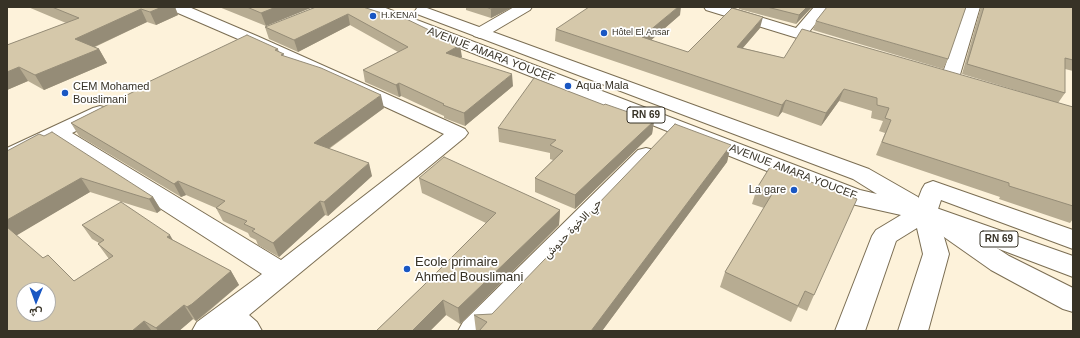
<!DOCTYPE html>
<html>
<head>
<meta charset="utf-8">
<style>
  body { margin:0 }
  #map { position:relative; width:1080px; height:338px; overflow:hidden; background:#fdf2da; font-family:Helvetica,Vazirmatn,sans-serif }
  canvas { display:block }
  .frame { position:absolute; inset:0; border:8px solid #373226; pointer-events:none }
  .north { position:absolute; left:16px; top:282px; width:40px; height:40px; box-sizing:border-box; background:#fff; border:1px solid #afada8; border-radius:50%; rotate:181deg; font-size:11px; font-weight:700; line-height:16px; text-align:center; color:#373226 }
  .north::after { content:''; display:block; margin:auto; width:14px; height:18px; background:#1957c3; clip-path:polygon(50% 0,100% 100%,50% 72%,0 100%) }
</style>
</head>
<body>
<div id="map">
<canvas width="1080" height="338"></canvas>
<div class="frame"></div>
<div class="north">ش</div>
</div>
<script>
const ctx = document.querySelector('canvas').getContext('2d');
ctx.lineJoin = 'round';
const shape = rows => new Path2D(rows.map(r => 'M' + r).join(''));
function strokePath(path, color, width, dash) { ctx.strokeStyle = color; ctx.lineWidth = width; ctx.lineCap = dash ? 'butt' : 'round'; ctx.setLineDash(dash || []); ctx.stroke(path); }
function paint(path, color) { ctx.fillStyle = color; ctx.fill(path, 'evenodd'); }
function drawText(font, color, halo, rows, align = 'center') {
  ctx.font = font + ' Helvetica,Vazirmatn,sans-serif'; ctx.lineWidth = 3.5; ctx.setLineDash([]); ctx.textBaseline = 'middle'; ctx.strokeStyle = halo; ctx.fillStyle = color; for (const [text, x, y, turn = 0] of rows) {
    ctx.save(); ctx.translate(x, y); ctx.rotate((+turn || 0) * Math.PI / 180); ctx.textAlign = isNaN(turn) ? turn : align; if (halo) ctx.strokeText(text, 0, 0); ctx.fillText(text, 0, 0); ctx.restore();
  }
}
const minor = shape([
  [169,7,189,7,257,36,465,129,468,133,465,137,249,315,257,322,262,331,192,331,197,322,262,274,56,141,15,161,7,163,7,148,93,108,100,106,107,108,110,112,107,116,72,133,281,260,444,134,245,42,171,10,169,7],
  [514,7,532,7,530,10,486,36,480,38,474,36,472,33,474,30,514,7],
  [704,7,727,7,796,28,814,7,829,7,809,32,832,39,834,42,832,45,826,47,820,45,706,10,704,7],
  [966,7,980,7,959,78,956,82,950,83,944,82,941,78,966,7],
  [646,148,654,150,657,155,654,160,492,331,458,331,463,322,638,150,646,148],
  [933,181,1073,230,1073,249,941,200,938,209,1009,256,1073,288,1073,312,1063,309,991,270,917,218,913,212,922,189,925,184,933,181]
]);
const major = shape([
  [363,7,383,7,860,190,877,194,853,179,417,14,415,11,417,8,427,8,869,169,918,197,922,203,1073,256,1073,277,941,227,949,254,928,331,898,331,923,254,917,228,896,241,865,331,835,331,872,236,876,230,901,215,847,203,365,10,363,7]
]);
const wall = shape([
  [28,7,175,7,178,15,156,25,147,22,95,47,99,49,107,63,44,90,28,81,7,90,7,45,66,23],
  [219,7,313,7,266,26],
  [363,7,462,57,460,58,513,86,465,126,444,118,444,116,401,96,399,97,365,82,363,70,398,52,350,25,298,52,269,39,265,27],
  [466,7,513,7,491,18,466,10],
  [739,7,812,7,796,24,739,9],
  [981,7,1073,7,1073,71,1065,69,1065,93,1058,103,1073,107,1073,219,1070,223,999,199,1000,197,876,155,885,133,879,131,883,121,871,118,872,111,839,101,821,126,782,112,778,117,555,41,556,29,680,15,651,40,688,52,760,28,743,48,784,58,1055,102,962,74],
  [816,21,948,59,943,69,813,30],
  [278,49,279,52,284,56,384,108,329,149,372,176,328,216,325,215,279,257,258,245,256,240,250,237,248,233,223,221,216,208,186,195,181,197,79,136,71,123,143,87,142,85],
  [604,105,654,121,652,134,575,209,535,192,535,178,553,160,550,159,550,153,499,142,498,128],
  [731,145,727,162,602,331,476,331,474,315,492,314],
  [7,151,153,197,161,210,157,213,90,192,16,235,43,258,74,281,109,259,98,244,99,243,92,239,82,225,173,240,231,271,239,285,201,318,196,321,193,319,179,331,7,331],
  [770,167,814,295,807,311,798,307,791,322,720,287,725,272,764,208,752,204,757,188],
  [419,178,560,210,559,225,460,324,446,315,430,331,376,331,422,287,486,223,422,193]
]);
const shadedWall = shape([
  [162,7,175,7,178,15,156,25,150,12],
  [276,7,313,7,266,26,261,13],
  [494,7,513,7,491,18,491,9],
  [678,7,681,7,680,15,641,49,642,37],
  [807,7,812,7,796,24,799,15],
  [141,9,147,22,83,52,75,39],
  [348,14,350,25,298,52,294,40],
  [763,17,760,28,734,58,737,47],
  [460,45,462,57,447,65,446,53],
  [99,49,107,63,44,90,35,75],
  [19,67,28,81,7,90,7,72],
  [512,74,513,86,465,126,464,113],
  [399,83,401,96,399,97,396,85],
  [844,89,839,101,821,126,826,113],
  [381,95,384,108,318,156,314,143],
  [786,100,782,112,778,117,782,105],
  [654,121,652,134,575,209,575,195],
  [731,145,727,162,602,331,591,331],
  [369,163,372,176,328,216,324,202],
  [81,178,90,192,14,237,7,229,7,220],
  [178,181,186,195,181,197,174,184],
  [153,197,161,210,157,213,149,199],
  [320,201,325,215,279,257,273,243],
  [560,210,559,225,460,324,458,308],
  [170,235,178,249,167,237],
  [231,271,239,285,196,321,187,307],
  [443,300,446,315,430,331,412,331],
  [184,305,193,319,179,331,158,331,156,328],
  [144,321,152,331,132,331]
]);
const building = shape([
  [52,7,162,7,150,12,141,9,75,39,99,49,35,75,19,67,7,72,7,45,79,18,52,7],
  [247,7,276,7,261,13,247,7],
  [316,7,363,7,391,16,396,14,460,45,446,53,512,74,464,113,443,105,444,104,399,83,396,85,363,70,408,47,348,14,294,40,265,27,316,7],
  [486,7,494,7,491,9,486,7],
  [589,7,678,7,642,37,688,52,732,8,763,17,737,47,784,58,802,29,1073,107,1073,206,1009,186,1009,183,882,142,891,120,885,118,889,108,877,105,877,98,844,89,826,113,786,100,782,105,556,29,589,7],
  [767,7,807,7,799,15,767,7],
  [827,7,966,7,948,59,816,21,827,7],
  [984,7,1073,7,1073,60,1065,58,1065,93,967,64,984,7],
  [247,35,278,49,275,50,284,54,281,55,321,68,381,95,314,143,369,163,324,202,320,201,273,243,252,231,255,229,244,224,247,221,216,208,225,201,178,181,174,184,71,123,145,86,142,85,247,35],
  [534,78,604,105,605,104,654,121,575,195,535,178,563,151,550,145,556,140,498,128,534,78],
  [675,124,731,145,591,331,479,331,487,322,474,315,492,314,675,124],
  [52,132,153,197,149,199,81,178,7,220,7,151,39,134,44,136,52,132],
  [444,157,560,210,458,308,443,300,412,331,376,331,422,287,496,213,419,178,444,157],
  [770,167,857,199,814,295,805,291,798,306,725,272,772,194,757,188,770,167],
  [121,202,170,235,167,237,231,271,192,304,187,307,184,305,156,328,144,321,132,331,7,331,7,227,43,258,48,255,74,281,113,256,98,244,104,240,82,225,121,202],
  [24,290,48,290,48,314,24,314,24,290]
]);
const markers = [
  [373,16,4,"#1957c3"],
  [604,33,4,"#1957c3"],
  [568,86,4,"#1957c3"],
  [65,93,4,"#1957c3"],
  [794,190,4,"#1957c3"],
  [407,269,4,"#1957c3"]
];
const farPoinames = [
  ["H.KENAI",381,16],
  ["Hôtel El Ansar",612,33]
];
const shields = [
  [646,115,38],
  [999,239,38]
];
const shieldNames = [
  ["RN 69",646,115],
  ["RN 69",999,239]
];
const streetNames = [
  ["AVENUE AMARA YOUCEF",491,55,21],
  ["AVENUE AMARA YOUCEF",793,172,21],
  ["حي الاخوة حدوش",573,229,-46]
];
const poiNames = [
  ["Aqua Mala",576,86],
  ["CEM Mohamed",73,87],
  ["Bouslimani",73,100],
  ["La gare",786,190,"right"]
];
const nearPoinames = [
  ["Ecole primaire",415,262],
  ["Ahmed Bouslimani",415,277]
];
strokePath(minor, '#7b6e53', 2);
strokePath(major, '#7b6e53', 2);
paint(minor, '#fff');
paint(major, '#fff');
paint(wall, '#b7ac92');
paint(shadedWall, '#958c77');
paint(building, '#d5c8aa');
strokePath(building, '#958c77', 1);
for (const [x, y, r, color] of markers) { const dot = new Path2D(); dot.arc(x, y, r, 0, 2 * Math.PI); ctx.fillStyle = color; ctx.fill(dot); strokePath(dot, '#fff', 1.5); }
drawText('9px', '#373226', '#fff', farPoinames, 'left');
for (const [x, y, w] of shields) { const box = new Path2D(); box.roundRect(x - w / 2, y - 8, w, 16, 3); ctx.fillStyle = '#fff'; ctx.fill(box); strokePath(box, '#373226', 1); }
drawText('bold 10px', '#373226', null, shieldNames);
drawText('11px', '#373226', '#fff', streetNames);
drawText('11px', '#373226', '#fff', poiNames, 'left');
drawText('13px', '#373226', '#fff', nearPoinames, 'left');
</script>
</body>
</html>
